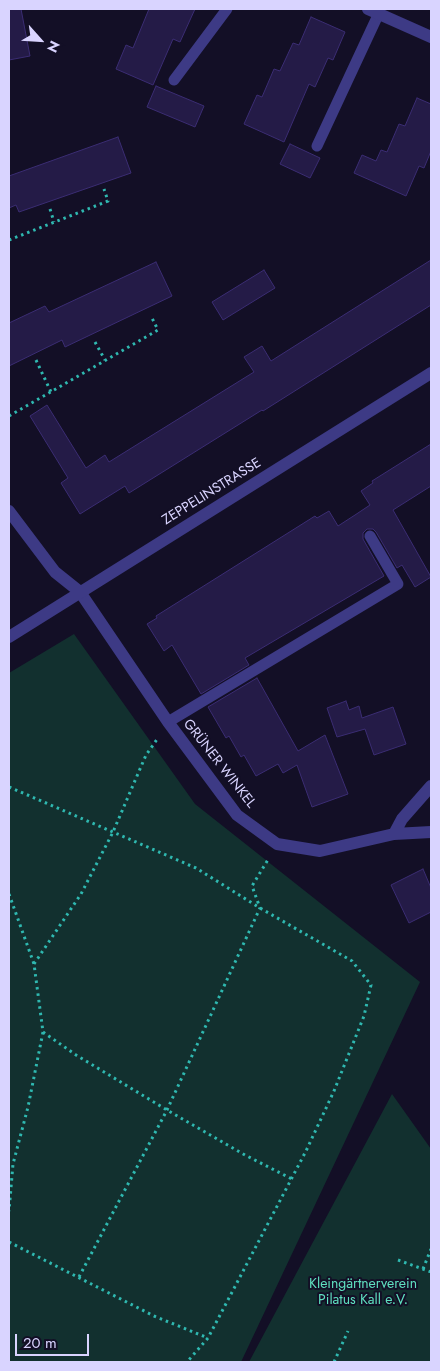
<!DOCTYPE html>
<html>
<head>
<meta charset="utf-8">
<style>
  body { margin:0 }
  #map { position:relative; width:440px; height:1371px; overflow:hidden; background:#130f26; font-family:Jost,sans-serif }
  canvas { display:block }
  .frame { position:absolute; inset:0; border:10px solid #d9d4ff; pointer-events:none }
  .north { position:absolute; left:15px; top:15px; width:50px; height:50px; -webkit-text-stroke:4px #130f26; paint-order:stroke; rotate:116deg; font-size:14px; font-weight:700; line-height:20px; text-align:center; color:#d9d4ff }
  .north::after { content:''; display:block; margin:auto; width:18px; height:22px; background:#d9d4ff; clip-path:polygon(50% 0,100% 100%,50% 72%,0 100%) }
  .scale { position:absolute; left:15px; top:1334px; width:74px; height:22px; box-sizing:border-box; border:2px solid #d9d4ff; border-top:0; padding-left:6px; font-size:15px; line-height:18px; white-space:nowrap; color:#d9d4ff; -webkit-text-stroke:4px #130f26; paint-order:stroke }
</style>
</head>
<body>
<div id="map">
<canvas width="440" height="1371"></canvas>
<div class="frame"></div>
<div class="north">N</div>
<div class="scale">20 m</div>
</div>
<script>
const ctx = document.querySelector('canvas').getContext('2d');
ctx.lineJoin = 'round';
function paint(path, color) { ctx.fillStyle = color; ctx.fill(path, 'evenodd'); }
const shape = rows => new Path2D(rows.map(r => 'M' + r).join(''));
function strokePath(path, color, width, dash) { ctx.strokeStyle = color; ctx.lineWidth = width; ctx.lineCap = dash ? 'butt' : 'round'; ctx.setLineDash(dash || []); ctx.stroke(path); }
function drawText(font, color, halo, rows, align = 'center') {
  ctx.font = font + ' Jost,sans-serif'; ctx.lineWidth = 4; ctx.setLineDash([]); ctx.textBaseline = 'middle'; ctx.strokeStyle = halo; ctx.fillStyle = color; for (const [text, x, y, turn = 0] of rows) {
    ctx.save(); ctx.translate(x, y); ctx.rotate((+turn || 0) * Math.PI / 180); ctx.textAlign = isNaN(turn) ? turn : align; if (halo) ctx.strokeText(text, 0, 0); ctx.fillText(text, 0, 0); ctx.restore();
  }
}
const green = shape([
  [74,634,195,804,420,982,241,1362,9,1362,9,673],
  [392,1094,431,1149,431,1362,249,1362]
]);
const building = shape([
  [9,9,21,9,30,56,9,60,9,9],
  [149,9,195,9,180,42,173,39,153,85,116,69,126,45,133,48,149,9],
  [311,17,345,32,333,60,328,58,315,87,309,84,284,142,244,124,257,95,262,97,274,69,280,71,293,43,299,45,311,17],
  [156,86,204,106,195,127,147,107,156,86],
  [417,98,431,104,431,151,424,168,419,166,406,196,354,173,362,155,376,161,381,150,387,152,399,124,405,126,417,98],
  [118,137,131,173,19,212,16,205,9,208,9,176,118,137],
  [290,144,320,158,310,178,280,164,290,144],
  [431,260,431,305,263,411,262,410,129,493,125,486,80,514,61,483,68,478,30,416,47,405,86,468,105,455,109,462,254,372,244,357,262,346,271,361,431,260],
  [156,262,172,296,65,347,62,340,9,366,9,323,45,306,49,312,156,262],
  [264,270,275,288,223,320,212,302,264,270],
  [431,444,431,486,393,510,431,577,415,587,402,565,397,568,376,532,373,529,367,529,363,533,363,539,384,576,245,658,249,665,201,694,172,645,164,651,147,624,157,618,156,616,315,516,317,518,329,511,338,526,355,515,370,505,361,491,373,483,372,481,431,444],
  [257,678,298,751,325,735,348,794,312,807,297,765,283,773,278,764,256,776,244,755,241,757,229,736,226,738,208,707,257,678],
  [346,701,349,710,359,706,362,718,393,707,406,744,374,755,365,729,337,737,327,708,346,701],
  [423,869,431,888,431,912,409,923,391,885,423,869]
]);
const path = shape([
  [50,209,54,222],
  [9,240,108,201,104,189],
  [95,342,105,360],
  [36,360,51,392],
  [9,416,158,330,151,316],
  [9,787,196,868,260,908,352,961,371,985,364,1016,334,1091,306,1151,208,1338,187,1362],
  [9,894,34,964,43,1032,28,1107,13,1164,9,1211],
  [34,964,81,894,113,832,146,755,158,738],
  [43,1032,76,1055,167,1110,245,1155,292,1179],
  [9,1242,154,1316,208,1338],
  [398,1260,431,1272],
  [423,1269,431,1249],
  [79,1277,167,1110,260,908,252,886,269,858],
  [334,1362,348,1331]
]);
const service = shape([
  [174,80,227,9],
  [317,146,379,13],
  [168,722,398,584,370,536]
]);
const minor = shape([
  [368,9,431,37],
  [80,592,168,722,237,815,277,844,320,851,394,834,431,832],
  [394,834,402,819,431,786]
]);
const tertiary = shape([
  [9,511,55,572,80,592],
  [9,637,431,373]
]);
const streetNames = [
  ["ZEPPELINSTRASSE",212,492,-32],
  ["GRÜNER WINKEL",219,764,52]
];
const parkNames = [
  ["Kleingärtnerverein",363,1285],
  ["Pilatus Kall e.V.",363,1301]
];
paint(green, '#12302f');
paint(building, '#241b47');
strokePath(building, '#3b2d73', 1);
strokePath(path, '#2fb8b0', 3, [2.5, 4]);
strokePath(service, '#3d3a85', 11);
strokePath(minor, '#3d3a85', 12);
strokePath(tertiary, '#3d3a85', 12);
drawText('14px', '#d9d4ff', '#130f26', streetNames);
drawText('14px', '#5fe0c0', '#130f26', parkNames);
</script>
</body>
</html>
